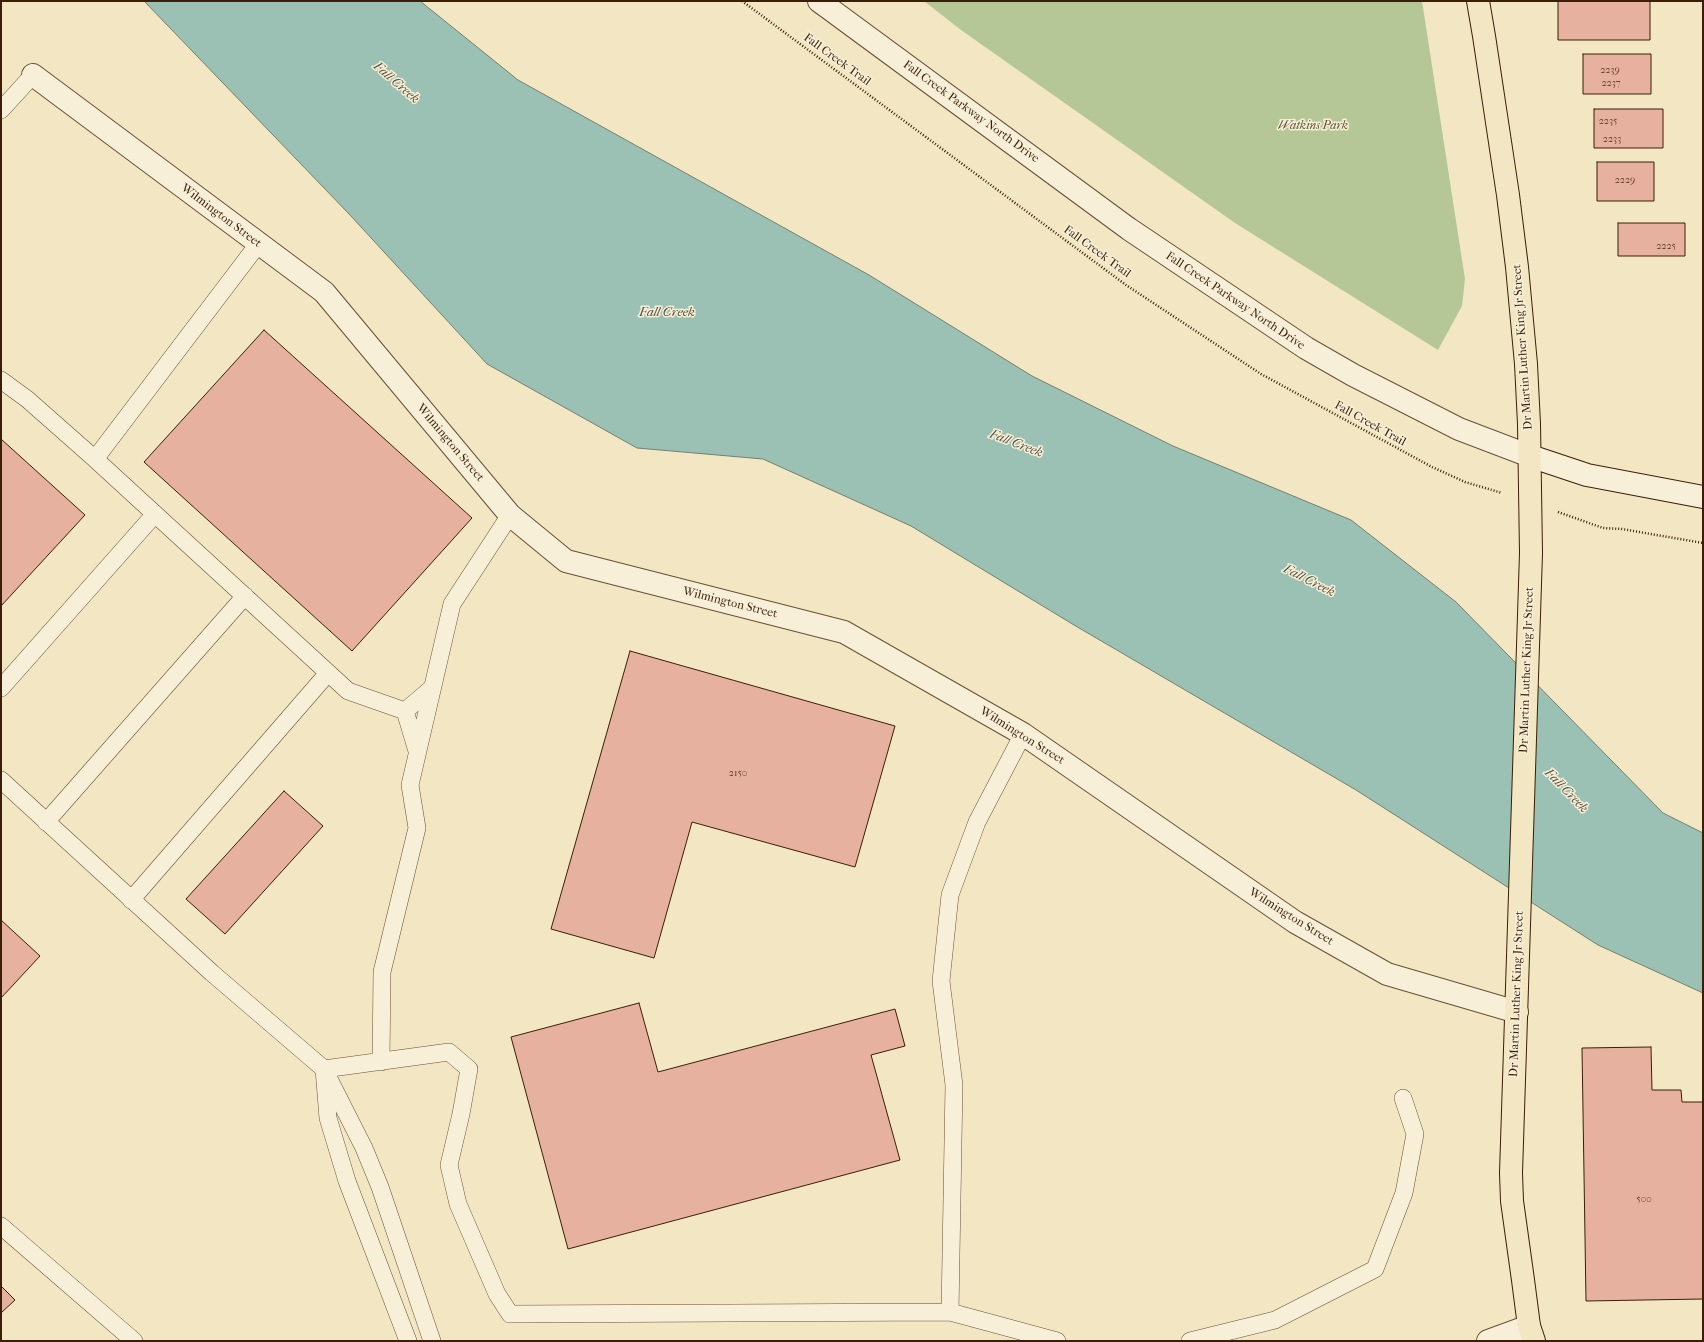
<!DOCTYPE html>
<html>
<head>
<meta charset="utf-8">
<style>
  body { margin:0 }
  #map { position:relative; width:1704px; height:1342px; overflow:hidden; background:#f2e7c2; font-family:"IM FELL French Canon",serif }
  canvas { display:block }
  .frame { position:absolute; inset:0; border:2px solid #3a1e08; pointer-events:none }
</style>
</head>
<body>
<div id="map">
<canvas width="1704" height="1342"></canvas>
<div class="frame"></div>
</div>
<script>
const ctx = document.querySelector('canvas').getContext('2d');
ctx.lineJoin = 'round';
function paint(path, color) { ctx.fillStyle = color; ctx.fill(path, 'evenodd'); }
const shape = rows => new Path2D(rows.map(r => 'M' + r).join(''));
function strokePath(path, color, width, dash) { ctx.strokeStyle = color; ctx.lineWidth = width; ctx.lineCap = dash ? 'butt' : 'round'; ctx.setLineDash(dash || []); ctx.stroke(path); }
function drawText(font, color, halo, rows, align = 'center') {
  ctx.font = font + ' "IM FELL French Canon",serif'; ctx.lineWidth = 3; ctx.setLineDash([]); ctx.textBaseline = 'middle'; ctx.strokeStyle = halo; ctx.fillStyle = color; for (const [text, x, y, turn = 0] of rows) {
    ctx.save(); ctx.translate(x, y); ctx.rotate((+turn || 0) * Math.PI / 180); ctx.textAlign = isNaN(turn) ? turn : align; if (halo) ctx.strokeText(text, 0, 0); ctx.fillText(text, 0, 0); ctx.restore();
  }
}
const green = shape([
  [924,1,1422,1,1465,279,1462,306,1438,350,1235,223,961,30]
]);
const water = shape([
  [144,1,420,1,518,80,869,275,1032,376,1173,446,1351,520,1456,602,1663,813,1703,833,1703,993,1598,945,1356,790,1074,625,911,526,763,459,637,448,487,364,350,215,144,1]
]);
const building = shape([
  [1558,1,1650,1,1650,40,1558,40,1558,1],
  [1583,54,1651,54,1651,94,1583,94,1583,54],
  [1594,109,1663,109,1663,148,1594,148,1594,109],
  [1597,162,1654,162,1654,201,1597,201,1597,162],
  [1618,223,1685,223,1685,256,1618,256,1618,223],
  [264,330,472,518,352,651,144,462,264,330],
  [1,439,85,515,1,606,1,439],
  [630,651,895,726,855,867,692,822,654,958,551,929,630,651],
  [284,791,323,826,225,934,186,899,284,791],
  [1,920,40,956,1,998,1,920],
  [639,1003,658,1072,895,1009,905,1046,871,1055,900,1160,568,1249,511,1037,639,1003],
  [1651,1047,1652,1090,1681,1090,1682,1102,1703,1102,1703,1299,1586,1301,1582,1048,1651,1047],
  [1,1286,15,1300,1,1313,1,1286]
]);
const path = shape([
  [742,1,1126,285,1261,374,1432,467,1465,482,1502,493],
  [1558,512,1603,528,1622,529,1703,543]
]);
const service = shape([
  [1,110,33,75],
  [1,380,27,399,95,459,259,243],
  [95,459,348,691,405,711,432,688],
  [1,688,155,514],
  [405,711,417,751],
  [1,780,212,973,324,1069,449,1052,469,1069,461,1114,449,1165,458,1204,497,1294,510,1314,950,1312,954,1085,941,981,950,895,977,822,1023,734],
  [46,822,245,596],
  [131,900,328,673],
  [381,1062,382,972,417,828,410,785,452,604,510,515],
  [1,1226,134,1341],
  [950,1312,1057,1341],
  [408,1341,347,1181,328,1118,324,1069,364,1148,380,1187,432,1341],
  [1190,1341,1275,1320,1375,1269,1404,1193,1415,1134,1403,1098]
]);
const minor = shape([
  [33,75,324,292,510,515,566,561,844,632,1023,734,1295,922,1387,974,1517,1012],
  [1488,1341,1529,1326]
]);
const tertiary = shape([
  [819,1,1129,229,1306,348,1353,375,1459,429,1530,456]
]);
const secondary = shape([
  [1530,456,1587,475,1703,497]
]);
const primary = shape([
  [1478,1,1484,36,1508,195,1517,267,1526,364,1529,424,1531,553,1511,1173,1512,1201,1523,1280,1529,1326,1534,1341]
]);
const numberNames = [
  ["2239",1610,71],
  ["2237",1611,84],
  ["2235",1608,122],
  ["2233",1612,140],
  ["2229",1625,181],
  ["2225",1666,247],
  ["2150",738,774],
  ["500",1644,1200]
];
const streetNames = [
  ["Fall Creek Trail",837,60,36],
  ["Fall Creek Parkway North Drive",971,112,36],
  ["Wilmington Street",221,216,37],
  ["Fall Creek Trail",1097,252,36],
  ["Fall Creek Parkway North Drive",1235,301,34],
  ["Dr Martin Luther King Jr Street",1523,347,-94],
  ["Fall Creek Trail",1370,424,29],
  ["Wilmington Street",450,443,50],
  ["Wilmington Street",730,603,14],
  ["Dr Martin Luther King Jr Street",1527,670,-88],
  ["Wilmington Street",1022,736,32],
  ["Wilmington Street",1291,917,32],
  ["Dr Martin Luther King Jr Street",1517,994,-88]
];
const parkNames = [
  ["Watkins Park",1313,126]
];
const waterNames = [
  ["Fall Creek",396,83,41],
  ["Fall Creek",667,313],
  ["Fall Creek",1016,444,21],
  ["Fall Creek",1309,581,27],
  ["Fall Creek",1566,791,46]
];
paint(green, '#b6c797');
paint(water, '#9bc0b4');
strokePath(water, '#747f6f', 1);
paint(building, '#e7b19f');
strokePath(building, '#3a1e08', 1);
strokePath(service, '#685036', 18);
strokePath(minor, '#685036', 24);
strokePath(tertiary, '#685036', 24);
strokePath(secondary, '#3a1e08', 24);
strokePath(primary, '#3a1e08', 24);
strokePath(path, '#3a1e08', 2.5, [1, 2]);
strokePath(service, '#f7efd7', 17);
strokePath(minor, '#f7efd7', 22);
strokePath(tertiary, '#f7efd7', 22);
strokePath(secondary, '#f7efd7', 22);
strokePath(primary, '#f2e7c2', 22);
drawText('10px', '#65432e', null, numberNames);
drawText('12px', '#3a1e08', '#f7efd7', streetNames);
drawText('italic 12px', '#5f5133', '#f7efd7', parkNames);
drawText('italic 13px', '#574f3c', '#f7efd7', waterNames);
</script>
</body>
</html>
